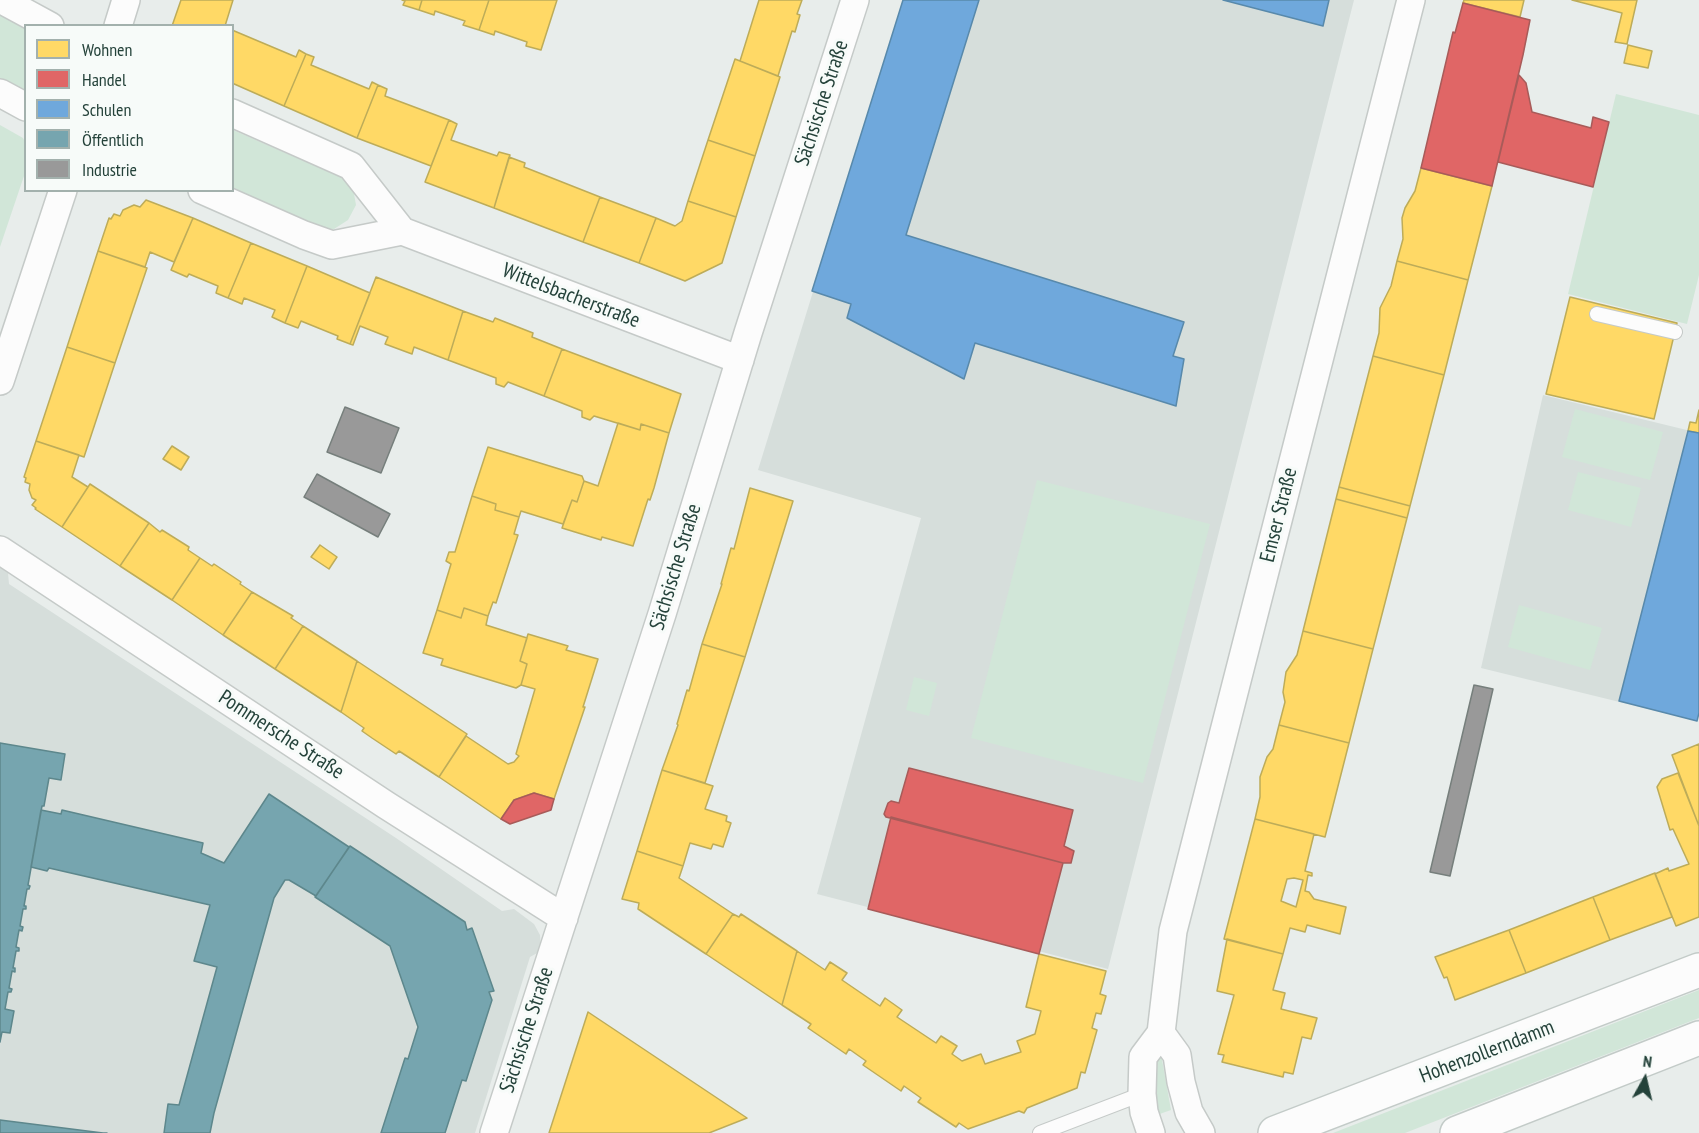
<!DOCTYPE html>
<html>
<head>
<meta charset="utf-8">
<style>
  body { margin:0 }
  #map { position:relative; width:1699px; height:1133px; overflow:hidden; background:#e8edeb; font-family:"PT Sans Narrow",sans-serif }
  canvas { display:block }
  .legend { position:absolute; left:24px; top:24px; width:210px; height:168px; box-sizing:border-box; background:#f7fbf9; border:2px solid #a3b1ad; margin:0; padding:8px 10px; list-style:none; font-size:18px; color:#24423a }
  .legend li { display:flex; align-items:center; gap:12px; height:30px }
  .legend b { width:30px; border:2px solid #a3b1ad }
  .north { position:absolute; left:1615px; top:1049px; width:60px; height:60px; -webkit-text-stroke:4px #f7fbf9; paint-order:stroke; rotate:8deg; font-size:16px; font-weight:700; line-height:24px; text-align:center; color:#24423a }
  .north::after { content:''; display:block; margin:auto; width:21px; height:27px; background:#24423a; clip-path:polygon(50% 0,100% 100%,50% 72%,0 100%) }
</style>
</head>
<body>
<div id="map">
<canvas width="1699" height="1133"></canvas>
<ul class="legend">
<li><b style="height:16px;background:#ffd966"></b>Wohnen</li>
<li><b style="height:16px;background:#e06666"></b>Handel</li>
<li><b style="height:16px;background:#6fa8dc"></b>Schulen</li>
<li><b style="height:16px;background:#76a5af"></b>Öffentlich</li>
<li><b style="height:16px;background:#999"></b>Industrie</li>
</ul>
<div class="north">N</div>
</div>
<script>
const ctx = document.querySelector('canvas').getContext('2d');
ctx.lineJoin = 'round';
function paint(path, color) { ctx.fillStyle = color; ctx.fill(path, 'evenodd'); }
const shape = rows => new Path2D(rows.map(r => 'M' + r).join(''));
function strokePath(path, color, width, dash) { ctx.strokeStyle = color; ctx.lineWidth = width; ctx.lineCap = dash ? 'butt' : 'round'; ctx.setLineDash(dash || []); ctx.stroke(path); }
function drawText(font, color, halo, rows, align = 'center') {
  ctx.font = font + ' "PT Sans Narrow",sans-serif'; ctx.lineWidth = 6; ctx.setLineDash([]); ctx.textBaseline = 'middle'; ctx.strokeStyle = halo; ctx.fillStyle = color; for (const [text, x, y, turn = 0] of rows) {
    ctx.save(); ctx.translate(x, y); ctx.rotate((+turn || 0) * Math.PI / 180); ctx.textAlign = isNaN(turn) ? turn : align; if (halo) ctx.strokeText(text, 0, 0); ctx.fillText(text, 0, 0); ctx.restore();
  }
}
const built = shape([
  [903,0,1354,0,1108,969,817,894,921,518,758,470],
  [1543,395,1699,433,1699,713,1697,721,1481,668],
  [0,567,8,573,9,584,396,838,502,911,514,909,534,924,540,935,541,949,539,952,530,957,475,1133,0,1133]
]);
const green = shape([
  [0,13,25,27,25,92,0,79],
  [1616,94,1699,115,1699,275,1687,324,1568,294],
  [0,125,23,138,25,142,26,170,0,247],
  [233,130,345,179,353,188,356,205,348,220,334,229,324,230,232,190],
  [1575,409,1663,432,1650,480,1562,457],
  [1578,472,1641,488,1631,527,1568,510],
  [1037,480,1210,524,1143,783,971,738],
  [1519,605,1602,628,1590,670,1508,647],
  [914,677,937,683,929,716,906,710],
  [1699,990,1699,1018,1405,1133,1333,1133],
  [1156,1051,1161,1054,1171,1110,1154,1116]
]);
const homes = shape([
  [181,0,233,0,225,26,172,26,181,0],
  [402,0,422,0,419,10,403,5,405,1,402,0],
  [422,0,489,0,479,30,463,25,465,21,435,11,434,15,419,10,422,0],
  [489,0,557,0,541,50,526,46,527,42,495,31,494,35,479,30,489,0],
  [759,0,802,0,797,14,800,15,795,32,792,31,778,76,740,61,759,0],
  [1464,0,1524,0,1520,17,1463,3,1464,0],
  [1572,0,1637,0,1627,44,1615,42,1622,13,1572,0],
  [232,30,296,57,299,50,306,54,284,106,232,83,232,30],
  [1628,45,1652,51,1648,68,1624,63,1628,45],
  [306,54,314,57,311,65,369,89,372,82,378,85,357,138,284,106,306,54],
  [735,59,780,77,755,156,708,140,735,59],
  [378,85,387,89,385,96,449,120,431,166,357,138,378,85],
  [449,120,457,124,451,140,497,156,499,152,510,155,494,208,425,182,449,120],
  [708,140,755,156,736,217,688,201,708,140],
  [509,157,525,163,524,167,600,197,583,242,494,208,509,157],
  [1421,168,1492,186,1468,280,1397,261,1403,239,1402,218,1405,208,1415,191,1421,168],
  [600,197,656,218,639,263,583,242,600,197],
  [146,200,193,218,174,262,150,252,145,267,98,251,109,218,111,219,114,214,120,216,123,210,134,205,140,207,146,200],
  [688,201,736,217,722,263,685,281,639,263,656,218,675,226,682,221,688,201],
  [193,218,251,243,228,298,216,293,218,286,189,274,187,277,171,270,193,218],
  [251,243,307,266,285,323,272,317,275,310,244,298,242,304,228,298,251,243],
  [98,251,147,268,115,363,67,347,98,251],
  [1397,261,1468,280,1444,375,1373,356,1379,333,1380,308,1391,286,1397,261],
  [307,266,370,293,350,344,337,339,338,336,301,321,298,328,285,323,307,266],
  [376,277,463,311,448,360,414,347,412,354,385,344,388,337,360,326,353,345,350,344,376,277],
  [1570,297,1677,323,1654,419,1546,394,1570,297],
  [463,311,493,322,495,318,505,322,533,333,532,337,562,349,544,396,508,382,504,387,496,384,496,378,448,360,463,311],
  [67,347,115,363,84,457,36,441,67,347],
  [562,349,681,394,669,433,641,424,640,430,594,416,590,420,582,417,582,411,544,396,562,349],
  [1373,356,1444,375,1410,506,1339,487,1373,356],
  [1699,410,1699,433,1688,431,1690,422,1696,423,1699,410],
  [618,423,640,430,641,424,669,433,654,488,650,500,648,499,633,546,602,537,601,540,562,528,572,500,577,502,584,481,598,486,618,423],
  [36,441,79,455,72,477,88,487,62,527,35,509,36,508,32,505,36,500,32,498,29,490,30,484,25,482,26,478,24,477,36,441],
  [172,446,189,457,181,470,163,459,172,446],
  [488,447,582,476,584,481,577,502,572,500,563,524,521,511,519,517,495,510,496,504,472,496,488,447],
  [90,484,149,523,120,566,62,527,90,484],
  [1339,487,1410,506,1407,518,1336,499,1339,487],
  [750,488,793,501,745,657,702,644,722,584,721,584,731,548,734,549,750,488],
  [472,496,496,504,495,510,519,517,514,534,518,535,496,603,493,602,488,616,464,608,461,618,437,610,451,564,446,561,449,552,455,552,472,496],
  [1336,499,1407,518,1373,649,1303,631,1336,499],
  [149,523,160,532,162,530,189,547,188,550,200,558,172,600,120,566,149,523],
  [320,545,337,557,329,569,311,557,320,545],
  [200,558,212,566,214,564,241,582,240,584,252,592,223,635,172,600,200,558],
  [252,592,293,616,291,618,303,626,275,669,223,635,252,592],
  [464,608,488,616,486,625,527,638,520,661,527,664,521,685,516,688,441,665,443,659,423,653,437,610,461,618,464,608],
  [303,626,357,661,341,712,275,669,303,626],
  [1303,631,1373,649,1349,743,1279,725,1285,702,1283,692,1286,672,1297,655,1303,631],
  [528,634,568,646,566,650,598,659,583,707,585,707,554,799,534,793,514,800,501,819,439,777,466,736,508,764,514,762,519,756,516,754,535,689,521,685,527,664,520,661,528,634],
  [702,644,745,657,705,783,662,770,678,725,677,724,687,690,689,691,702,644],
  [357,661,467,734,439,777,399,751,396,754,372,738,362,731,364,728,341,712,357,661],
  [1279,725,1349,743,1325,837,1255,819,1260,797,1260,777,1267,757,1273,749,1279,725],
  [1699,744,1699,826,1672,755,1699,744],
  [662,770,713,786,705,809,727,816,726,821,731,823,723,847,713,844,711,849,690,843,683,866,637,851,662,770],
  [1678,773,1699,826,1699,917,1676,926,1655,874,1668,868,1669,871,1689,864,1673,829,1670,830,1657,787,1662,779,1678,773],
  [1255,819,1314,834,1305,871,1312,873,1312,876,1308,875,1305,891,1309,892,1314,899,1346,907,1340,934,1307,925,1305,932,1290,928,1283,954,1224,939,1255,819],
  [1294,878,1303,880,1296,907,1281,901,1287,879,1294,878],
  [637,851,683,866,679,878,733,914,706,954,638,909,639,903,622,899,637,851],
  [1655,873,1672,917,1610,940,1593,897,1655,873],
  [1593,897,1610,940,1526,973,1509,930,1593,897],
  [733,914,739,917,741,914,797,951,782,1005,706,954,733,914],
  [1509,930,1526,973,1455,1000,1447,977,1444,978,1435,957,1509,930],
  [1227,939,1283,954,1273,990,1285,993,1281,1009,1317,1018,1311,1039,1302,1037,1293,1074,1284,1072,1283,1077,1222,1062,1224,1055,1218,1054,1234,995,1217,991,1227,939],
  [797,951,825,970,830,962,847,973,842,980,880,1006,885,998,902,1010,897,1017,936,1043,941,1036,957,1046,952,1054,962,1061,981,1054,985,1064,1021,1052,1017,1041,1035,1034,1041,1011,1026,1007,1039,954,1106,971,1100,994,1106,996,1101,1014,1096,1013,1092,1028,1097,1030,1085,1073,1081,1072,1077,1088,1027,1108,1024,1113,1019,1111,968,1129,959,1123,956,1127,918,1102,921,1098,904,1086,901,1091,863,1065,866,1061,849,1049,846,1054,808,1028,811,1024,782,1005,797,951],
  [588,1012,747,1118,709,1133,549,1133,588,1012]
]);
const shops = shape([
  [1463,3,1530,20,1523,55,1492,186,1421,168,1453,32,1455,33,1463,3],
  [1519,75,1526,83,1532,112,1591,128,1593,117,1609,122,1593,187,1498,162,1519,75],
  [909,768,1073,810,1064,846,1074,851,1071,863,1063,863,886,817,884,814,888,803,891,801,899,803,909,768],
  [534,793,554,799,551,810,510,824,501,819,514,800,534,793],
  [891,817,1063,863,1039,954,868,909,891,817]
]);
const schools = shape([
  [903,0,979,0,906,235,1184,322,1173,356,1184,359,1176,406,975,343,964,379,847,318,851,304,812,291,903,0],
  [1223,0,1329,0,1323,26,1223,0],
  [1688,431,1699,433,1699,713,1697,721,1619,701,1688,431]
]);
const public = shape([
  [0,743,65,754,61,780,49,778,44,806,42,806,28,885,30,886,29,889,27,889,24,906,26,906,26,909,23,909,20,926,23,927,22,931,19,930,16,947,19,948,19,951,16,951,13,968,15,968,15,972,12,971,9,988,12,989,11,992,8,992,5,1009,14,1011,10,1033,2,1032,0,1042,0,743],
  [269,794,349,847,316,896,289,880,285,880,274,898,214,1113,210,1133,164,1133,168,1104,179,1105,217,967,194,961,210,905,49,868,47,871,31,867,41,810,61,814,62,810,203,843,201,853,224,863,269,794],
  [350,846,465,922,467,930,472,928,494,991,489,992,492,1000,466,1081,462,1080,445,1133,381,1133,405,1058,408,1059,418,1027,390,946,315,897,350,846],
  [0,1120,103,1133,107,1133,0,1133,0,1120]
]);
const industry = shape([
  [345,407,399,428,381,473,327,452,345,407],
  [317,474,390,514,378,537,304,497,317,474],
  [1474,685,1493,689,1450,876,1430,872,1474,685]
]);
const lane = shape([
  [1597,314,1675,332],
  [1040,1133,1142,1094]
]);
const street = shape([
  [2,0,50,26],
  [118,26,126,0],
  [0,93,26,107],
  [232,113,351,166,402,231,740,360],
  [202,190,304,235,332,245,402,231],
  [0,381,63,190],
  [0,550,386,805,564,918],
  [1161,1033,1177,1055,1181,1082,1189,1112,1201,1133],
  [494,1133,662,614,748,333,855,0],
  [1151,1133,1144,1112,1142,1094,1143,1057,1161,1033,1173,931,1411,0]
]);
const secondary = shape([
  [1275,1133,1699,970],
  [1457,1133,1699,1038]
]);
const streetNames = [
  ["Sächsische Straße",822,103,-72],
  ["Wittelsbacherstraße",571,296,21],
  ["Emser Straße",1279,515,-76],
  ["Sächsische Straße",676,567,-73],
  ["Pommersche Straße",281,735,33],
  ["Sächsische Straße",527,1030,-72],
  ["Hohenzollerndamm",1487,1052,-21]
];
paint(built, '#d6dedb');
paint(green, '#d1e6d8');
paint(homes, '#ffd966');
strokePath(homes, '#bdac59', 1.5);
paint(shops, '#e06666');
strokePath(shops, '#a85b59', 1.5);
paint(schools, '#6fa8dc');
strokePath(schools, '#5889ab', 1.5);
paint(public, '#76a5af');
strokePath(public, '#5d878c', 1.5);
paint(industry, '#999');
strokePath(industry, '#767f7c', 1.5);
strokePath(lane, '#c5cac8', 16);
strokePath(street, '#c5cac8', 30);
strokePath(secondary, '#c3cbc8', 36);
strokePath(lane, '#fcfcfc', 14);
strokePath(street, '#fcfcfc', 27);
strokePath(secondary, '#fcfcfc', 33);
drawText('21px', '#24423a', '#f7fbf9', streetNames);
</script>
</body>
</html>
